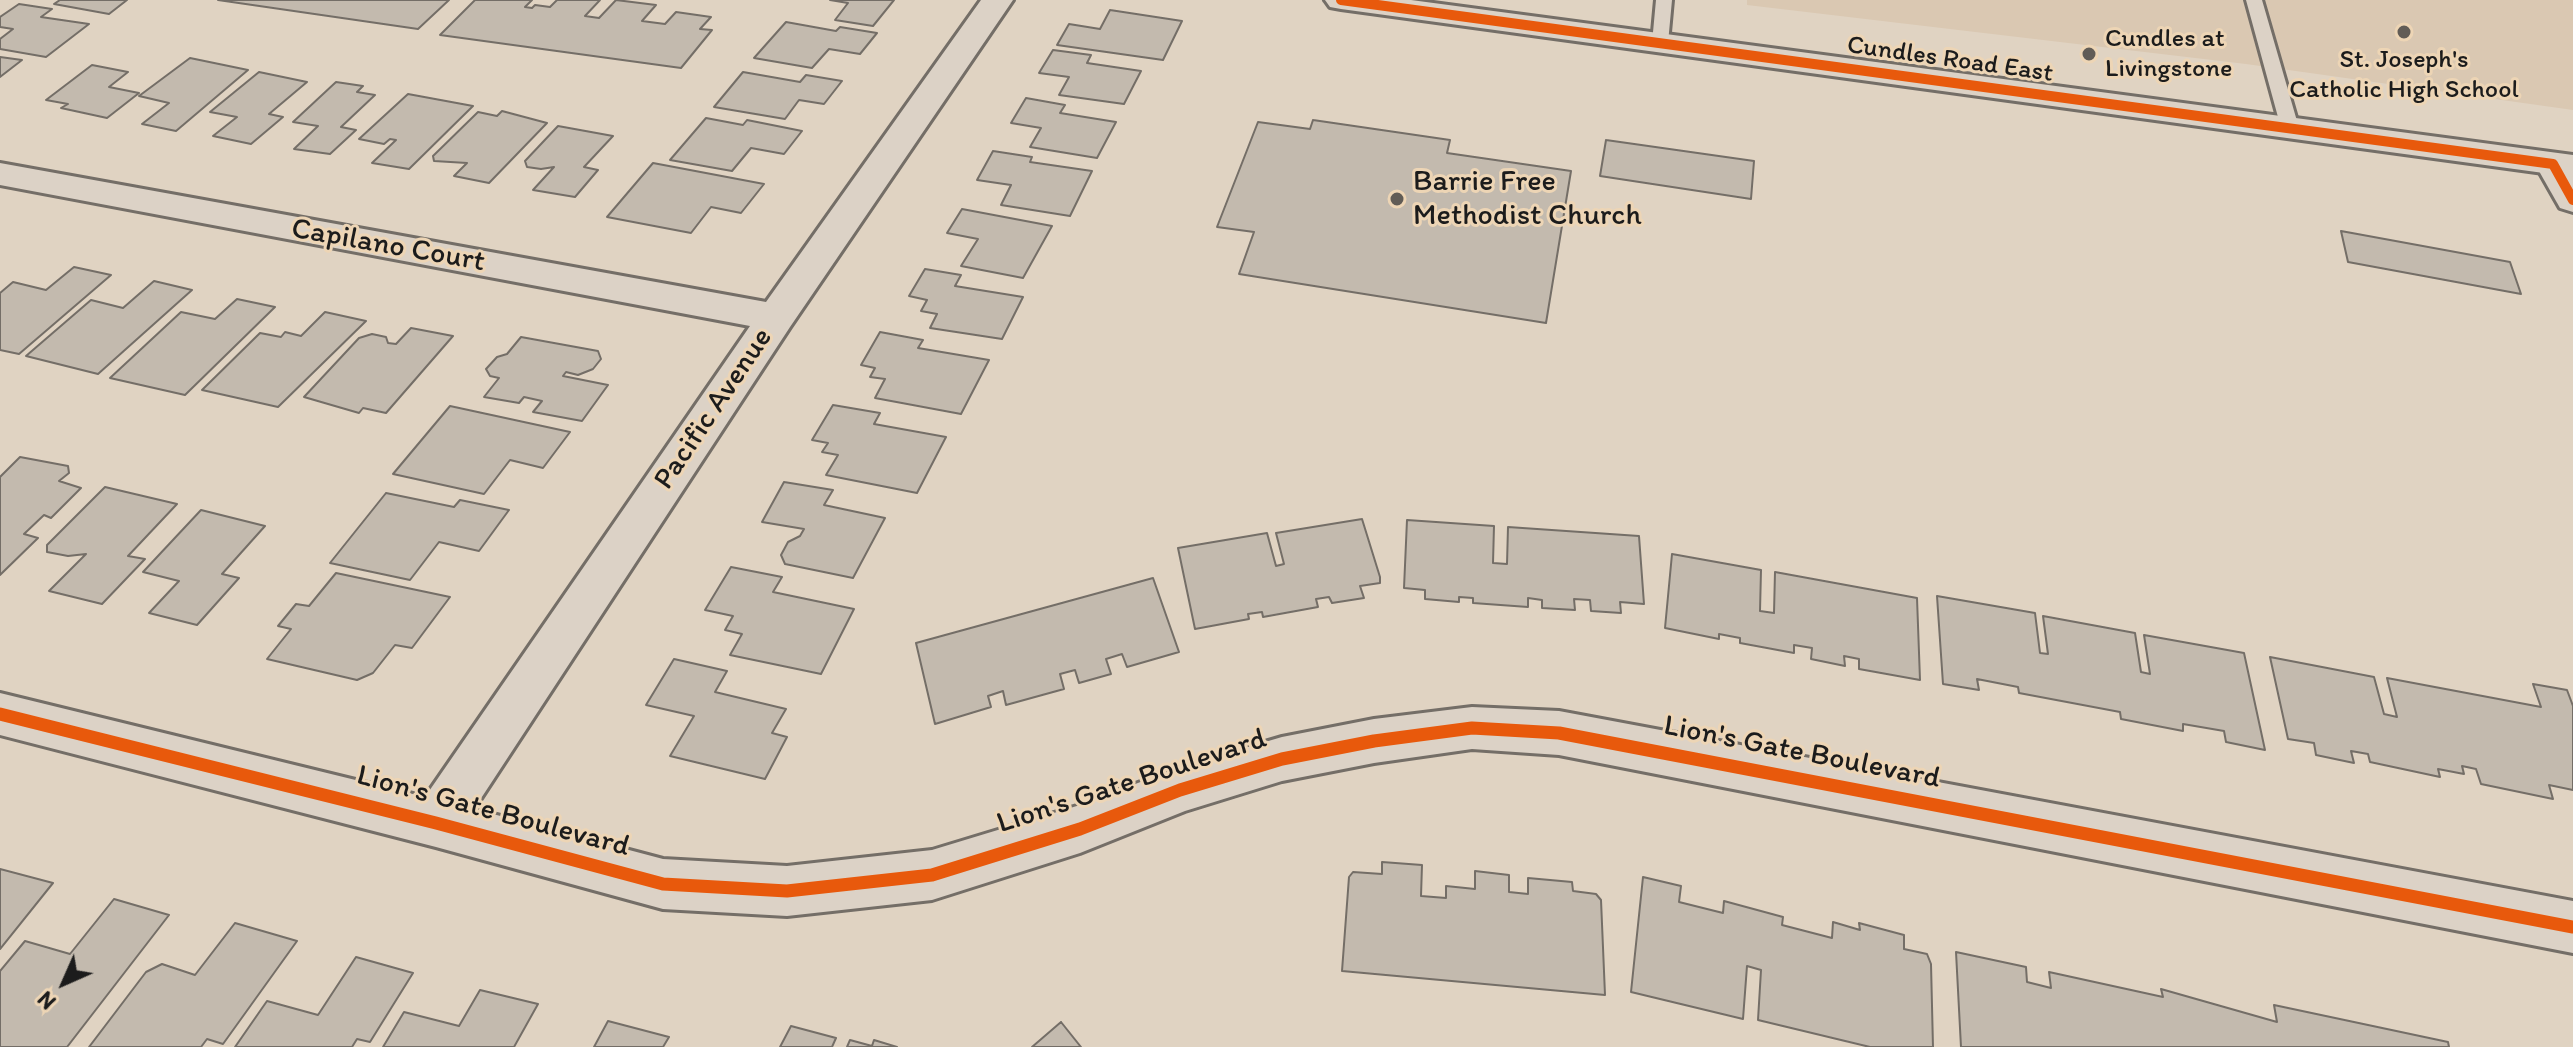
<!DOCTYPE html>
<html>
<head>
<meta charset="utf-8">
<style>
  body { margin:0 }
  #map { position:relative; width:2573px; height:1047px; overflow:hidden; background:#e0d3c2; font-family:Itim,sans-serif }
  canvas { display:block }
  .north { position:absolute; left:24px; top:943px; width:80px; height:80px; -webkit-text-stroke:6px #edd5b5; paint-order:stroke; rotate:225deg; font-size:22px; font-weight:700; line-height:32px; text-align:center; color:#1c1c1c }
  .north::after { content:''; display:block; margin:auto; width:28px; height:36px; background:#1c1c1c; clip-path:polygon(50% 0,100% 100%,50% 72%,0 100%) }
</style>
</head>
<body>
<div id="map">
<canvas width="2573" height="1047"></canvas>
<div class="north">N</div>
</div>
<script>
const ctx = document.querySelector('canvas').getContext('2d');
ctx.lineJoin = 'round';
function paint(path, color) { ctx.fillStyle = color; ctx.fill(path, 'evenodd'); }
const shape = rows => new Path2D(rows.map(r => 'M' + r).join(''));
function strokePath(path, color, width, dash) { ctx.strokeStyle = color; ctx.lineWidth = width; ctx.lineCap = dash ? 'butt' : 'round'; ctx.setLineDash(dash || []); ctx.stroke(path); }
function drawText(font, color, halo, rows, align = 'center') {
  ctx.font = font + ' Itim,sans-serif'; ctx.lineWidth = 6; ctx.setLineDash([]); ctx.textBaseline = 'middle'; ctx.strokeStyle = halo; ctx.fillStyle = color; for (const [text, x, y, turn = 0] of rows) {
    ctx.save(); ctx.translate(x, y); ctx.rotate((+turn || 0) * Math.PI / 180); ctx.textAlign = isNaN(turn) ? turn : align; if (halo) ctx.strokeText(text, 0, 0); ctx.fillText(text, 0, 0); ctx.restore();
  }
}
const built = shape([
  [1747,0,2573,0,2573,110,2246,64,1747,5]
]);
const building = shape([
  [60,0,127,0,109,14,54,4,60,0],
  [218,0,449,0,418,29,218,0],
  [475,0,532,0,525,7,532,8,535,5,550,7,557,0,600,0,585,16,599,18,616,0,656,5,642,21,665,24,676,12,711,17,700,29,712,30,681,68,440,35,475,0],
  [830,0,894,0,873,26,835,20,848,3,830,0],
  [19,4,52,9,41,17,89,24,46,57,0,49,0,39,13,29,0,27,0,17,19,4],
  [1110,10,1182,21,1163,60,1057,45,1069,24,1100,29,1110,10],
  [786,22,836,31,840,27,877,33,860,54,829,49,812,68,754,58,786,22],
  [1053,50,1091,55,1087,63,1141,71,1124,104,1059,95,1069,77,1039,73,1053,50],
  [0,57,22,60,0,77,0,57],
  [190,58,248,70,176,131,142,124,169,103,139,96,190,58],
  [92,65,128,72,109,87,139,93,107,118,61,108,68,104,46,100,92,65],
  [259,72,307,82,269,114,283,117,251,144,213,136,237,117,210,112,259,72],
  [743,72,800,82,806,75,842,81,824,104,799,100,785,119,714,107,743,72],
  [336,82,363,86,357,92,375,95,341,127,356,130,330,154,294,149,318,126,293,122,336,82],
  [408,94,473,106,409,169,372,163,396,140,390,139,384,144,359,139,408,94],
  [1026,98,1065,105,1060,113,1116,122,1097,158,1030,147,1041,128,1011,123,1026,98],
  [502,111,547,123,489,183,454,176,467,163,434,161,433,156,478,112,497,116,502,111],
  [706,118,743,125,747,120,802,131,784,154,751,148,732,171,670,160,706,118],
  [1313,120,1450,140,1447,153,1571,171,1546,323,1239,274,1254,232,1217,227,1258,122,1310,129,1313,120],
  [558,126,613,136,584,167,598,170,575,197,533,190,554,167,541,169,527,167,525,161,558,126],
  [1606,140,1754,161,1751,199,1600,176,1606,140],
  [993,151,1032,157,1030,162,1092,171,1070,216,1001,205,1011,185,977,180,993,151],
  [653,163,764,184,741,213,711,207,691,233,607,217,653,163],
  [962,209,1052,226,1023,278,961,266,978,239,947,233,962,209],
  [2341,231,2510,262,2521,294,2348,262,2341,231],
  [74,267,111,275,19,354,0,350,0,293,13,282,46,290,74,267],
  [925,269,961,275,955,286,1023,297,1002,339,930,328,937,314,921,311,927,300,909,296,925,269],
  [154,281,192,290,98,374,26,356,91,300,123,308,154,281],
  [237,299,275,307,185,395,110,378,181,312,215,319,237,299],
  [325,312,366,321,278,407,202,390,260,333,281,337,285,332,301,336,325,312],
  [411,328,453,336,386,413,363,408,359,413,304,397,359,338,372,334,386,337,388,343,396,344,411,328],
  [880,332,923,340,918,348,989,360,961,414,875,398,885,379,870,377,875,368,861,365,880,332],
  [521,337,598,351,601,359,593,369,578,375,566,372,563,376,608,385,582,421,533,412,542,401,524,397,519,403,484,397,499,378,490,376,486,369,497,357,507,354,521,337],
  [833,405,880,413,874,424,946,437,917,493,826,475,838,455,822,452,828,443,812,440,833,405],
  [450,406,570,432,543,468,510,460,484,494,393,474,450,406],
  [20,457,68,466,69,473,59,481,81,488,51,518,44,515,24,534,38,538,0,575,0,477,20,457],
  [784,482,833,490,824,505,885,518,853,578,785,564,781,555,788,542,800,536,804,529,762,522,784,482],
  [105,487,177,504,128,556,145,559,102,604,49,591,86,554,68,556,47,552,47,545,105,487],
  [386,493,454,507,460,500,509,510,479,551,439,542,410,580,330,563,386,493],
  [201,510,265,526,222,574,239,578,197,625,149,613,179,581,143,572,201,510],
  [1362,519,1380,577,1380,583,1360,586,1364,598,1332,603,1329,597,1316,599,1318,607,1263,617,1262,612,1248,614,1249,619,1195,629,1178,548,1267,533,1276,566,1284,564,1276,533,1362,519],
  [1407,520,1494,526,1493,563,1507,564,1508,527,1639,536,1644,604,1620,602,1621,613,1591,611,1590,600,1574,599,1575,610,1542,608,1542,600,1528,598,1528,607,1473,603,1473,598,1459,597,1459,602,1425,599,1425,590,1404,588,1407,520],
  [1672,554,1761,570,1760,611,1774,613,1775,572,1917,598,1920,680,1859,669,1859,659,1844,656,1845,666,1811,659,1812,648,1794,645,1794,653,1740,643,1740,638,1719,634,1719,639,1665,628,1672,554],
  [731,567,782,577,773,592,854,609,821,674,730,655,742,634,725,630,733,616,705,610,731,567],
  [336,573,450,597,412,648,395,645,373,673,357,680,267,659,291,629,278,626,296,604,309,606,336,573],
  [1153,578,1179,652,1127,667,1122,654,1106,659,1111,674,1079,683,1075,670,1060,674,1064,689,1006,705,1003,691,988,696,991,707,935,724,916,643,1153,578],
  [1937,596,2035,613,2040,653,2048,654,2043,616,2135,633,2141,672,2150,674,2144,635,2244,653,2265,750,2226,742,2224,731,2183,724,2183,731,2121,719,2120,712,2019,693,2018,687,1977,679,1979,690,1943,684,1937,596],
  [2270,657,2374,677,2384,714,2397,717,2387,678,2541,707,2533,684,2567,690,2573,706,2573,790,2549,785,2553,799,2481,784,2476,769,2462,766,2464,774,2438,769,2440,777,2370,762,2368,754,2351,751,2354,763,2316,755,2314,743,2288,739,2270,657],
  [674,659,727,671,715,692,786,709,772,733,787,737,765,779,670,756,694,716,646,705,674,659],
  [1382,862,1422,865,1421,896,1446,898,1446,886,1475,889,1475,871,1509,875,1509,892,1528,894,1528,878,1572,882,1573,891,1596,894,1601,900,1605,995,1342,971,1349,877,1353,872,1382,874,1382,862],
  [0,869,53,883,0,949,0,869],
  [1643,877,1681,886,1679,902,1723,913,1724,901,1783,917,1782,925,1832,938,1833,922,1860,930,1859,923,1904,935,1904,949,1927,954,1931,964,1933,1047,1870,1047,1758,1020,1761,970,1747,966,1743,1019,1631,992,1643,877],
  [114,899,169,915,67,1047,0,1047,0,971,25,941,70,954,114,899],
  [235,923,297,941,223,1044,207,1039,201,1047,89,1047,146,972,162,964,195,975,235,923],
  [1956,952,2026,967,2027,982,2051,988,2049,972,2163,997,2161,989,2277,1022,2274,1005,2448,1042,2449,1047,1961,1047,1956,952],
  [356,957,413,973,370,1042,357,1039,352,1047,235,1047,267,1001,318,1015,356,957],
  [480,990,538,1004,514,1047,383,1047,404,1012,459,1026,480,990],
  [608,1021,669,1037,663,1047,594,1047,608,1021],
  [1061,1022,1081,1047,1032,1047,1061,1022],
  [791,1026,836,1038,832,1047,780,1047,791,1026],
  [850,1040,872,1046,874,1040,897,1047,847,1047,850,1040]
]);
const service = shape([
  [1656,0,1672,0,1668,43,1660,48,1652,43,1656,0],
  [2246,0,2262,0,2299,128,2296,132,2290,133,2281,128,2246,0]
]);
const minor = shape([
  [981,0,1013,0,790,327,474,809,663,859,787,866,932,850,1080,805,1180,767,1282,737,1374,719,1472,707,1559,711,2573,901,2573,953,1559,755,1472,749,1374,763,1282,781,1185,811,1080,853,932,900,787,916,663,909,436,847,0,735,0,693,425,797,750,326,0,185,0,163,766,302,981,0]
]);
const tertiary = shape([
  [2553,153,2565,156,2573,168,2573,212,2560,208,2535,164,2541,156,2553,153]
]);
const secondary = shape([
  [1325,0,1411,0,2573,155,2573,177,1341,9,1330,7,1325,0]
]);
const cyclewayFar1 = shape([
  [1341,0,2553,164,2573,200]
]);
const cycleway = shape([
  [0,714,436,823,663,884,787,891,932,875,1080,829,1180,790,1282,759,1374,741,1472,728,1559,733,2573,927]
]);
const markers = [
  [2404,32,8,"#615c56"],
  [2089,54,8,"#615c56"],
  [1397,199,8,"#615c56"]
];
const farPoinames = [
  ["Cundles at",2105,39],
  ["Livingstone",2105,69],
  ["St. Joseph's",2404,60,"center"],
  ["Catholic High School",2404,90,"center"]
];
const farStreetnames = [
  ["Cundles Road East",1950,60,8]
];
const poiNames = [
  ["Barrie Free",1413,182],
  ["Methodist Church",1413,216]
];
const streetNames = [
  ["Capilano Court",388,246,10],
  ["Pacific Avenue",714,409,-56],
  ["Lion's Gate Boulevard",1802,753,11],
  ["Lion's Gate Boulevard",1132,782,-18],
  ["Lion's Gate Boulevard",493,812,15]
];
paint(built, '#dac8b2');
paint(building, '#c3baae');
strokePath(building, '#746e67', 2);
strokePath(service, '#746e67', 6);
strokePath(minor, '#746e67', 6);
strokePath(tertiary, '#746e67', 6);
strokePath(secondary, '#746e67', 6);
paint(service, '#dcd2c6');
paint(minor, '#dcd2c6');
paint(tertiary, '#dcd2c6');
paint(secondary, '#dcd2c6');
strokePath(cyclewayFar1, '#e8590c', 10);
strokePath(cycleway, '#e8590c', 13);
for (const [x, y, r, color] of markers) { const dot = new Path2D(); dot.arc(x, y, r, 0, 2 * Math.PI); ctx.fillStyle = color; ctx.fill(dot); strokePath(dot, '#edd5b5', 3); }
drawText('26px', '#1c1c1c', '#edd5b5', farPoinames, 'left');
drawText('26px', '#1c1c1c', '#edd5b5', farStreetnames);
drawText('30px', '#1c1c1c', '#edd5b5', poiNames, 'left');
drawText('30px', '#1c1c1c', '#edd5b5', streetNames);
</script>
</body>
</html>
